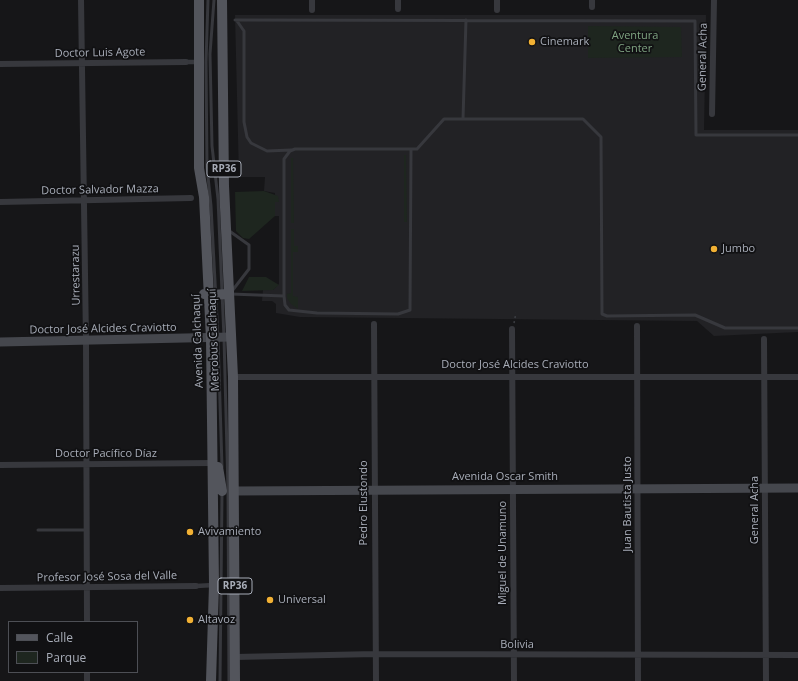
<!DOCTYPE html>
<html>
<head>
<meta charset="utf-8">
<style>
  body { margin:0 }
  #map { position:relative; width:798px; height:681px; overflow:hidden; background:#161618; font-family:"Open Sans",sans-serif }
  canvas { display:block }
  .legend { position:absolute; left:8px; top:621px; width:130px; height:52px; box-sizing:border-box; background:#111113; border:1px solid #4d4f55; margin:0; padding:5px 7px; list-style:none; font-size:12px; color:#a8adb8 }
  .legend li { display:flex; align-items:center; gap:8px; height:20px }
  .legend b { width:20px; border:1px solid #4d4f55 }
</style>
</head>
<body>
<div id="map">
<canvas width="798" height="681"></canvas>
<ul class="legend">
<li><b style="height:5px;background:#53555c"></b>Calle</li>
<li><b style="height:11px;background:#1e261f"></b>Parque</li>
</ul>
</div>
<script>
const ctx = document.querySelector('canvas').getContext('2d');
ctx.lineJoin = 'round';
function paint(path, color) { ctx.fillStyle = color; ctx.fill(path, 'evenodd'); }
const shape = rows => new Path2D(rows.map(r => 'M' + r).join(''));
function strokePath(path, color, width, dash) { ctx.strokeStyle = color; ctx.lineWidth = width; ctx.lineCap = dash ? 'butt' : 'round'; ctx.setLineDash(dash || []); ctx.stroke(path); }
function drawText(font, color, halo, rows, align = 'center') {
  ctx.font = font + ' "Open Sans",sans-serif'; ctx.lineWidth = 3.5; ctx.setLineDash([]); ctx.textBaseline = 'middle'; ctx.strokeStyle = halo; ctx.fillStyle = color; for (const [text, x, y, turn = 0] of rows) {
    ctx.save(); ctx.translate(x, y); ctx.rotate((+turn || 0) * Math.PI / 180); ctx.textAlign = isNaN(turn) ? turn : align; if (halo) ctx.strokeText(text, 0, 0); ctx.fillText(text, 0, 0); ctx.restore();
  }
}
const built = shape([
  [235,15,706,15,704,130,798,130,798,332,714,336,697,321,300,317,276,313,276,304,272,301,262,301,263,290,273,290,279,284,279,216,275,216,275,193,264,191,265,177,239,177]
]);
const green = shape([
  [588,26,681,27,682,57,588,58],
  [404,155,406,155,407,222,404,222],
  [291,158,293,158,294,223,291,223],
  [264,191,278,196,279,202,275,202,275,216,249,239,243,238,236,231,235,192],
  [291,229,294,229,294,246,298,246,298,252,293,252,293,296,298,297,298,309,291,304,287,298,287,294,291,293],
  [249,277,266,277,279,285,273,290,242,291]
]);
const path = shape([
  [514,323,516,313]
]);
const service = shape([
  [208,0,206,62,207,167,211,206,218,338,222,467],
  [214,0,210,54,212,146,218,199,224,338,228,490,229,681],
  [235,20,695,21,696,135,798,135],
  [237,21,244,31,244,122,247,137,251,143,267,151,291,150],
  [463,119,466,20],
  [411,150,410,310,398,314,317,313,289,310,285,305,284,296,284,159,290,151,295,149,417,149,444,119,583,119,601,137,602,314,607,316,695,315,725,328,798,328],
  [228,230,249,245,249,269,232,291],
  [231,294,284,296],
  [38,530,86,530],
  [220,681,222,493]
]);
const pedestrian = shape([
  [186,62,199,62],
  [196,586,214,585]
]);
const minor = shape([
  [81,0,86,341,87,622],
  [497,0,497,10],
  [592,0,592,7],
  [398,9,398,0],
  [312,10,312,0],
  [0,64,186,62],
  [712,114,714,0],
  [0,202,191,198],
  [374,324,376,681],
  [637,326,638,681],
  [512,329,514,681],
  [764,339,766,681],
  [233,377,798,377],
  [0,465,212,463],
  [0,588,196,586],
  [235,657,375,654,798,655],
  [87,681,87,672]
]);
const secondary = shape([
  [0,342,231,337],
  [235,491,798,488]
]);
const primary = shape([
  [199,0,199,168,204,197,211,339,214,585,211,681],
  [222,0,224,186,233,377,235,681],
  [204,294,208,295,229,294],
  [218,467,222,491]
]);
const markers = [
  [532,42,4,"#f2b134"],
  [714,249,4,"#f2b134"],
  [190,532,4,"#f2b134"],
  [270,600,4,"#f2b134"],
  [190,620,4,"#f2b134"]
];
const shields = [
  [224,169,34],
  [235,586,34]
];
const shieldNames = [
  ["RP36",224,169],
  ["RP36",235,586]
];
const parkNames = [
  ["Aventura",635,36],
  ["Center",635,49]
];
const poiNames = [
  ["Cinemark",540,42],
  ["Jumbo",722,249],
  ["Avivamiento",198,532],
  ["Universal",278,600],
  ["Altavoz",198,620]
];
const streetNames = [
  ["Doctor Luis Agote",100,53,-1],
  ["General Acha",703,57,-89],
  ["Doctor Salvador Mazza",100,190,-1],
  ["Urrestarazu",76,275,-91],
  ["Doctor José Alcides Craviotto",103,329,-1],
  ["Metrobus Calchaquí",214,340,-92],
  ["Avenida Calchaquí",198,341,-92],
  ["Doctor José Alcides Craviotto",515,365],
  ["Doctor Pacífico Díaz",106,454],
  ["Avenida Oscar Smith",505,477],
  ["Pedro Elustondo",364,503,-90],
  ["Juan Bautista Justo",628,504,-90],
  ["General Acha",755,510,-90],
  ["Miguel de Unamuno",503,553,-90],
  ["Profesor José Sosa del Valle",107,577,-1],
  ["Bolivia",517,645]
];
paint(built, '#222225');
paint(green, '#1e261f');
strokePath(path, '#3d3f44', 1.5, [2, 3]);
strokePath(service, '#37383d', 3);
strokePath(pedestrian, '#37383d', 4.5);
strokePath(minor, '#37383d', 6);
strokePath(secondary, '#45474d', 9);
strokePath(primary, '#53555c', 10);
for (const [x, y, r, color] of markers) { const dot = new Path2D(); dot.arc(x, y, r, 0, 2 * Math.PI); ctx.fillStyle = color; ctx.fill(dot); strokePath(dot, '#111113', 1.5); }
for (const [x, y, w] of shields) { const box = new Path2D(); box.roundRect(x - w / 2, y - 8, w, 16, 3); ctx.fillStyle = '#111113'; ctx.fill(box); strokePath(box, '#a8adb8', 1); }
drawText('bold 10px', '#a8adb8', null, shieldNames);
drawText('11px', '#7fa381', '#111113', parkNames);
drawText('11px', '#a8adb8', '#111113', poiNames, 'left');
drawText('11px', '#a8adb8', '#111113', streetNames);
</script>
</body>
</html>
